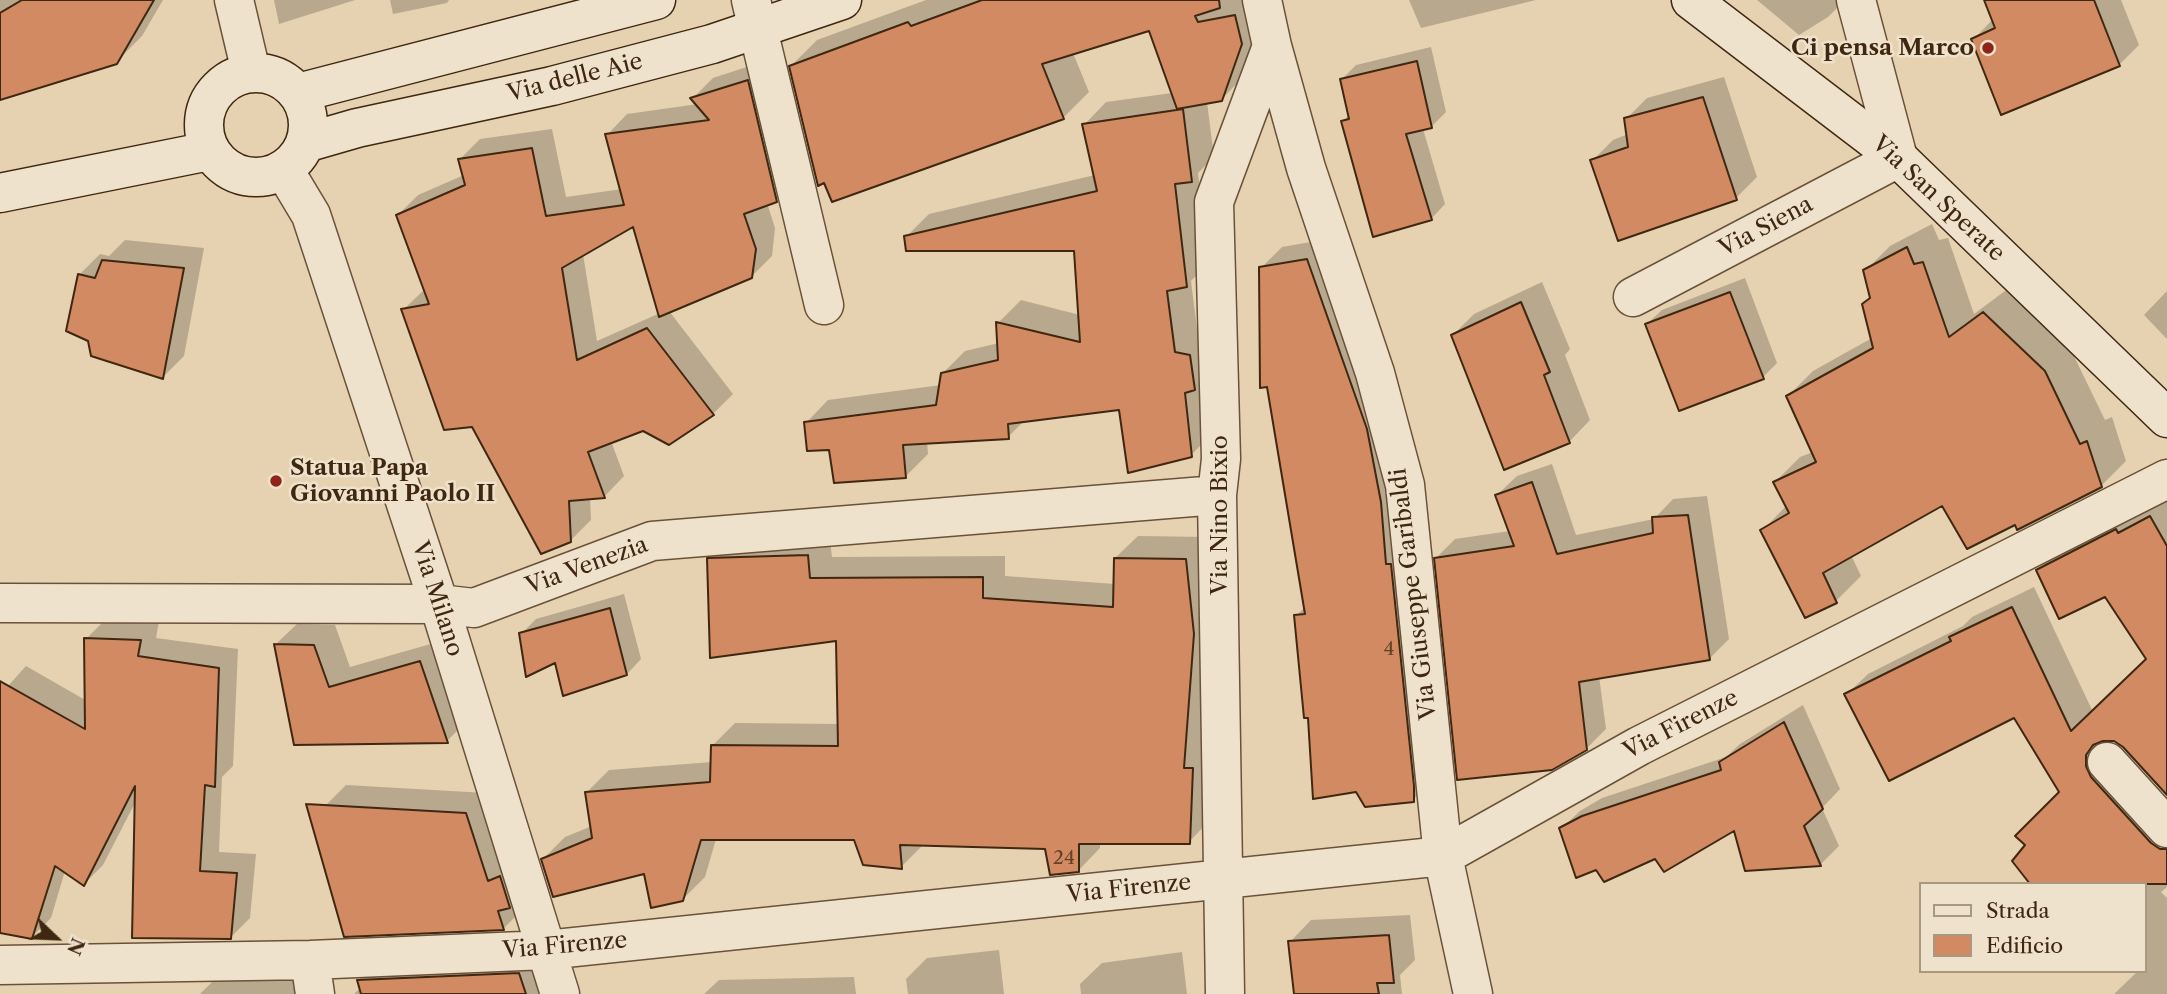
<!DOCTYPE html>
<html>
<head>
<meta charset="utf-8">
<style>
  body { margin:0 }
  #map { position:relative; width:2167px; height:994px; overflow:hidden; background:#e6d2b1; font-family:"Libre Caslon Text",serif }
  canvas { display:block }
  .legend { position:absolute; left:1919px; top:882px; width:228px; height:91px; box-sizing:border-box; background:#efe2cc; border:2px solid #a99781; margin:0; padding:9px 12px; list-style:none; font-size:21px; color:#3f2711 }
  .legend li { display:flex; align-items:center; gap:14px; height:35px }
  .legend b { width:35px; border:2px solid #a99781 }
  .north { position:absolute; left:21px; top:903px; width:70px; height:70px; -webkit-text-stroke:5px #efe2cc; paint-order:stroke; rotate:113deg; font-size:19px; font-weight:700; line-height:28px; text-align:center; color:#3f2711 }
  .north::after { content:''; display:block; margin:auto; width:24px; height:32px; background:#3f2711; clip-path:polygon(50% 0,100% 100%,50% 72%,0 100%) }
</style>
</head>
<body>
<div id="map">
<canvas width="2167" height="994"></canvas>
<ul class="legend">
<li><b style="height:9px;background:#efe2cc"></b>Strada</li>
<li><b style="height:19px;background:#d18a61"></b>Edificio</li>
</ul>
<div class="north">N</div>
</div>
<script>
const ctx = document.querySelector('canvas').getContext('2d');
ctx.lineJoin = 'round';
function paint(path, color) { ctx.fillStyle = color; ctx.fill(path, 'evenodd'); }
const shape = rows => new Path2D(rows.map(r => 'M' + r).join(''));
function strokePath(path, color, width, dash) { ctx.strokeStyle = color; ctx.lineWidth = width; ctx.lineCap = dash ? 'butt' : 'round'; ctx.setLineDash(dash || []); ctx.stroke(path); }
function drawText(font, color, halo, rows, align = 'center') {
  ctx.font = font + ' "Libre Caslon Text",serif'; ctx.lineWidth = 5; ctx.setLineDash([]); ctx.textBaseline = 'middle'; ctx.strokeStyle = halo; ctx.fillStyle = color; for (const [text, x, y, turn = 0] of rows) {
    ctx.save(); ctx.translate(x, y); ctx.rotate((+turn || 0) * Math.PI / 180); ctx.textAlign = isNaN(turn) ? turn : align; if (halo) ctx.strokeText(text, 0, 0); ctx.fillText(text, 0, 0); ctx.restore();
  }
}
const shadow = shape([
  [0,0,163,0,142,36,116,62,0,98],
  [274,0,355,0,279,24],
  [390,0,449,0,447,3,393,14],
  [926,0,1263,0,1247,73,1221,100,1207,102,1214,157,1198,173,1208,263,1191,281,1197,329,1212,333,1214,432,1191,455,1121,408,1025,420,1008,437,927,442,928,454,906,476,831,448,806,423,828,400,941,385,942,374,965,351,999,343,998,323,1021,300,1080,315,1076,250,906,237,929,214,1095,175,1084,125,1106,102,1172,93,1150,29,1073,53,1089,92,1063,118,791,66,817,40],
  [1409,0,1536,0,1421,28],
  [1757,0,1842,0,1843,2,1828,17,1799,35],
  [1986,0,2121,0,2139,45,2119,65,1973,40,1993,19],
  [1431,47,1446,112,1431,127,1423,129,1445,204,1431,219,1343,121,1350,114,1341,80,1356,65],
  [768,60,796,180,776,200,767,203,775,228,772,256,751,277,669,311,733,394,713,414,643,429,611,441,624,476,604,497,590,498,591,520,571,540,473,425,403,310,425,289,398,215,418,195,464,175,460,159,480,139,552,129,566,197,622,189,607,135,627,114,698,104,693,98,713,78],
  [634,224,660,313,597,341,583,254],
  [1724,77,1757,177,1736,198,1592,161,1613,140,1628,134,1626,119,1647,98],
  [1932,224,1939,240,1948,238,1974,314,2009,288,2069,346,2105,420,2112,417,2126,461,2101,486,2016,523,1943,504,1851,555,1861,576,1836,601,1806,616,1762,531,1787,505,1775,482,1800,457,1813,452,1788,396,1813,371,1872,338,1864,304,1872,296,1865,271,1890,246],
  [1328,239,1388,408,1434,779,1413,800,1310,716,1296,616,1306,606,1261,268,1282,247],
  [125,240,204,248,184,356,163,377,90,340,79,275,100,254,109,256],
  [1745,278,1777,363,1763,377,1647,324,1662,310],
  [1542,282,1570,349,1565,355,1590,420,1569,442,1453,335,1474,314],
  [2167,291,2167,339,2144,315],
  [1552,464,1576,535,1654,519,1673,499,1707,496,1729,639,1710,658,1599,676,1606,729,1586,749,1436,558,1455,539,1510,531,1497,495,1517,476],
  [2167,498,2167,793,2124,745,2114,739,2106,739,2106,744,2167,816,2167,887,2161,892,2167,898,2167,994,2114,994,2138,971,2144,971,2144,884,2027,845,2061,792,2015,716,1846,695,1868,674,1963,626,1972,617,2034,587,2093,712,2148,659,2105,594,2038,570,2060,549],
  [829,533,832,557,1005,556,1005,576,1115,584,1115,558,1138,536,1208,537,1211,819,1189,842,1100,842,1100,848,1078,871,1046,848,924,844,901,867,855,838,716,839,705,877,682,900,645,872,543,859,565,837,592,826,587,792,609,770,712,762,713,745,735,723,840,724,838,639,709,559,731,537],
  [624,594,641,659,627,674,557,661,521,634,536,619],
  [105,620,159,621,156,638,238,649,233,766,222,777,219,852,256,854,250,918,231,937,137,799,103,865,84,884,65,871,51,918,32,937,0,931,0,695,26,666,87,701,86,639],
  [297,624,335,625,350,667,441,641,468,720,447,741,295,743,276,644],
  [1803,705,1840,789,1822,808,1839,846,1821,864,1746,869,1736,828,1656,857,1561,829,1580,811,1602,798,1726,757,1740,744],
  [346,785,486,793,525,907,504,928,346,935,326,805],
  [1410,915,1415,960,1400,975,1402,994,1296,994,1290,942,1311,920],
  [544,948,565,994,354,994,361,987,359,980,384,955],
  [999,950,1004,994,908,994,906,979,927,958],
  [1182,952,1187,994,1081,994,1080,984,1102,963],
  [217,977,309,981,308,994,200,994],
  [854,977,856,994,704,994,719,980]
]);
const building = shape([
  [22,0,154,0,117,64,0,100,0,13,22,0],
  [982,0,1219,0,1220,8,1195,16,1198,22,1235,15,1242,44,1222,101,1177,109,1149,31,1042,64,1064,119,832,202,824,183,818,186,789,66,908,22,911,26,982,0],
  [1984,0,2094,0,2120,66,2001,115,1971,39,1995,28,1984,0],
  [1417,61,1432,128,1406,134,1432,220,1373,237,1341,121,1349,119,1340,79,1417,61],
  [748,80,777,202,744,214,756,249,752,278,659,317,633,227,562,268,577,360,647,328,714,415,669,445,643,431,588,452,605,498,569,501,571,542,541,554,472,427,444,430,401,309,429,304,396,215,465,185,458,159,532,148,546,216,624,205,605,134,709,120,690,98,748,80],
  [1703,97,1737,200,1618,241,1590,160,1628,147,1624,118,1703,97],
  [1183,109,1192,182,1175,184,1187,287,1167,291,1175,352,1190,355,1195,390,1185,393,1192,457,1128,473,1119,410,1008,424,1009,439,903,445,906,478,834,483,829,450,807,451,804,422,936,405,941,373,998,360,996,322,1080,342,1074,251,906,251,904,236,1097,191,1082,124,1183,109],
  [1907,247,1914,264,1923,262,1949,337,1983,312,2045,371,2080,444,2087,441,2102,487,2017,530,2015,525,1967,549,1942,506,1823,573,1837,603,1805,618,1760,530,1789,513,1773,482,1816,462,1786,396,1873,348,1862,304,1870,298,1863,270,1907,247],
  [1307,259,1367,429,1381,502,1386,564,1391,564,1414,786,1414,802,1365,807,1356,792,1313,799,1308,718,1304,718,1294,615,1305,614,1267,387,1260,388,1259,267,1307,259],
  [102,260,184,268,163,379,91,356,88,341,66,331,78,274,95,278,102,260],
  [1730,292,1764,379,1679,411,1645,324,1730,292],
  [1521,302,1550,372,1544,375,1570,443,1504,470,1451,335,1521,302],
  [1532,482,1557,554,1653,533,1652,517,1688,515,1710,660,1579,682,1587,750,1552,770,1457,780,1434,558,1514,546,1495,495,1532,482],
  [2150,516,2167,546,2167,795,2123,747,2114,741,2103,741,2093,745,2086,755,2086,766,2091,777,2151,843,2160,849,2167,849,2167,884,2030,884,2012,861,2025,845,2015,836,2059,792,2014,718,1889,781,1844,694,1951,641,1949,637,2012,607,2071,731,2146,659,2105,597,2059,619,2036,570,2116,529,2118,533,2150,516],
  [808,555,810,578,983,577,983,598,1113,607,1114,558,1186,559,1194,634,1184,768,1193,768,1190,844,1079,844,1079,872,1050,875,1045,849,900,845,902,869,863,865,854,840,701,840,683,901,651,908,644,874,553,897,541,859,592,838,585,792,710,782,711,745,838,746,836,641,710,658,707,558,808,555],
  [610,608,627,675,563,696,555,663,526,677,519,633,610,608],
  [84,638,141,640,138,656,219,668,215,787,205,785,200,871,237,873,231,939,132,938,135,786,84,886,55,866,32,939,0,933,0,681,85,729,84,638],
  [274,644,314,645,329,687,420,661,448,743,294,745,274,644],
  [1784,722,1823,809,1804,826,1821,866,1745,871,1734,831,1664,872,1655,859,1604,882,1596,870,1576,878,1559,828,1582,816,1721,770,1719,762,1784,722],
  [306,804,466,813,488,881,500,876,510,908,498,911,504,930,344,937,306,804],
  [1389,935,1394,983,1377,983,1379,994,1294,994,1288,941,1389,935],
  [519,973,526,994,361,994,357,980,519,973]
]);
const street = shape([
  [234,0,251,72],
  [751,0,824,305],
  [1262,0,1272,46,1306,168,1375,373,1405,485,1443,856,1473,994],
  [284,170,311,215,439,604,560,994],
  [1633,297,1898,158,1856,0],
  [0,603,439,604,474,608,652,541,1217,495],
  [2107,762,2167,828],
  [310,960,315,994],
  [0,965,310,960,546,950,1443,856,1639,746,2167,479],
  [1225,994,1217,495,1221,459,1214,202,1272,46]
]);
const secondary = shape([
  [1691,0,1898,158,2167,418],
  '204 125a52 52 0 1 1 104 0a52 52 0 1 1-104 0Z',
  [298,93,656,0],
  [305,143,357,128,552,86,712,44,842,0],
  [0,193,209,151]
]);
const markers = [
  [1988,48,7,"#8f2418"],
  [276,481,7,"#8f2418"]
];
const numberNames = [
  ["4",1389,650],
  ["24",1064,859]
];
const poiNames = [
  ["Ci pensa Marco",1974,48],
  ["Statua Papa",290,468,"left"],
  ["Giovanni Paolo II",290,494,"left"]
];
const streetNames = [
  ["Via delle Aie",575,78,-14],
  ["Via San Sperate",1938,199,43],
  ["Via Siena",1766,227,-28],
  ["Via Nino Bixio",1220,515,-90],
  ["Via Venezia",587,566,-20],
  ["Via Giuseppe Garibaldi",1414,594,-97],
  ["Via Milano",437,599,72],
  ["Via Firenze",1681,725,-27],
  ["Via Firenze",1129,889,-6],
  ["Via Firenze",565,946,-5]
];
paint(shadow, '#0003');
paint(building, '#d18a61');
strokePath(building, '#3f2711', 2);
strokePath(street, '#695239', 41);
strokePath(secondary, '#3f2711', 41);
strokePath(street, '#efe2cc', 38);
strokePath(secondary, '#efe2cc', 38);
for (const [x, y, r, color] of markers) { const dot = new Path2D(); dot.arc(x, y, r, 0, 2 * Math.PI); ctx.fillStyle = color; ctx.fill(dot); strokePath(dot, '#efe2cc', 2.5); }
drawText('19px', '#644025', null, numberNames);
drawText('bold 23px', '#3f2711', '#efe2cc', poiNames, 'right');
drawText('23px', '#3f2711', '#efe2cc', streetNames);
</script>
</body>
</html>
